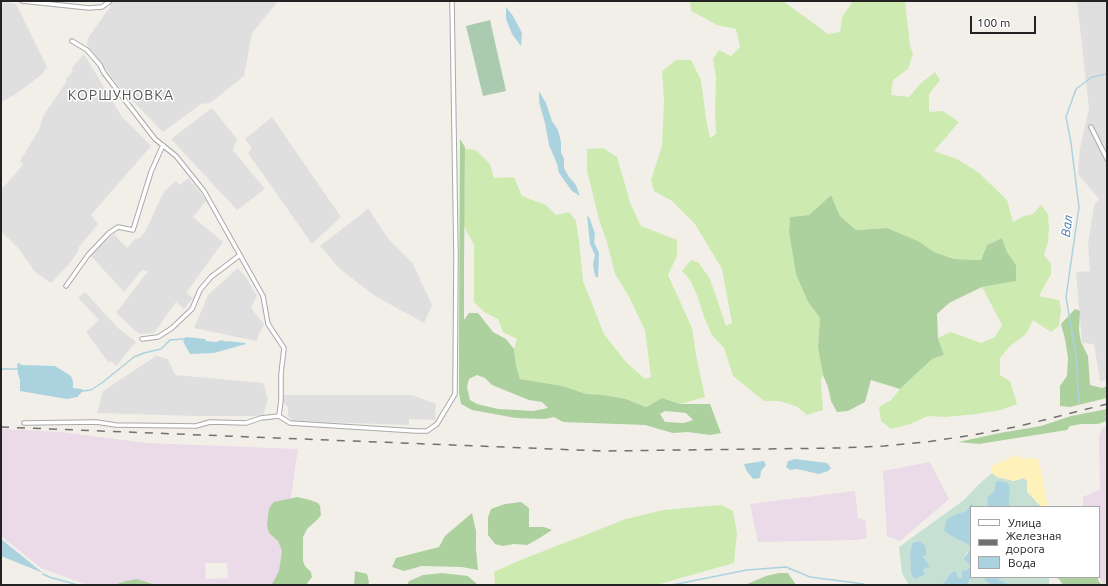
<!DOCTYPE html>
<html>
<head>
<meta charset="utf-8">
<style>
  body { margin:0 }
  #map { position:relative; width:1108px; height:586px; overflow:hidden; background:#f2efe9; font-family:Ubuntu,sans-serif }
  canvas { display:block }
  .frame { position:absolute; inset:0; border:2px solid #222; pointer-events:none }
  .legend { position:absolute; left:970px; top:506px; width:130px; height:72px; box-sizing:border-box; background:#fff; border:1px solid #a7a7a7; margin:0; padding:5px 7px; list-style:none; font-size:12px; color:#222 }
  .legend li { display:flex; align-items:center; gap:8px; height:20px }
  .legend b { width:20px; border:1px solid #a7a7a7 }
  .scale { position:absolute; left:970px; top:16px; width:66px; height:18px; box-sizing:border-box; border:2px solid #222; border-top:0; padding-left:5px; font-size:12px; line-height:14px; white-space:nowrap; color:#222; -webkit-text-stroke:3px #fff; paint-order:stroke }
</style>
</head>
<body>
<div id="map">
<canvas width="1108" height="586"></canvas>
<div class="frame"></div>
<ul class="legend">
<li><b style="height:5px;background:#fff"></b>Улица</li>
<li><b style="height:5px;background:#707070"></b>Железная дорога</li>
<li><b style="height:11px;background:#aad3df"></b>Вода</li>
</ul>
<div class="scale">100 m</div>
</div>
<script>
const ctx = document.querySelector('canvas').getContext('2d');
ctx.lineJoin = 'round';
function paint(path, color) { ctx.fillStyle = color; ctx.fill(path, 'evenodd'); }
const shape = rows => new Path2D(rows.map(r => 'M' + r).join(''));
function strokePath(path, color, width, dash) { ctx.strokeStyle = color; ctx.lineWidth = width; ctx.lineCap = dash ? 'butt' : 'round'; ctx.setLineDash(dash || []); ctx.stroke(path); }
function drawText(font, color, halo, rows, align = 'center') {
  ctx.font = font + ' Ubuntu,sans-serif'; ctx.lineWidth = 3; ctx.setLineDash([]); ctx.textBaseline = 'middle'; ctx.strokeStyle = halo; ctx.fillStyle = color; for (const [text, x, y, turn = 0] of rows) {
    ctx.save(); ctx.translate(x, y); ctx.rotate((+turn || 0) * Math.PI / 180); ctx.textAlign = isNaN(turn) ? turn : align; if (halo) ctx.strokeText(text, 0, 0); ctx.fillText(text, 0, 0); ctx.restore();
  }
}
const residential = shape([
  [1,1,16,4,47,67,41,75,16,94,1,102],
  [112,1,278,1,252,33,244,76,210,103,201,104,163,132,121,89,87,45,88,38,110,7,110,3],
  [1077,1,1107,1,1107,380,1100,381,1094,344,1082,343,1076,272,1090,271,1088,244,1094,206,1099,199,1078,174,1080,148,1089,109],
  [84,54,122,117,151,146,91,215,98,224,79,247,77,253,69,264,51,283,35,272,19,249,1,231,1,190,23,165,20,161,39,130,43,116,67,81,65,80,73,71,71,69],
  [212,108,237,139,233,150,265,189,237,210,171,139],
  [272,117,341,217,312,244,248,153,252,148,245,139],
  [188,178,201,193,206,201,193,217,223,242,186,293,193,298,184,309,176,302,154,333,139,334,116,313,148,271,142,270,124,292,90,255,114,234,127,248,136,238,138,239,145,232,164,191,176,181,180,185],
  [368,208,389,240,413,264,432,305,424,323,375,296,340,269,320,246,363,213],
  [238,268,247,279,257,296,251,308,264,324,256,341,194,328,208,295],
  [85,292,118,328,136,342,116,366,111,361,109,363,86,332,99,320,78,298],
  [156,356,168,359,175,375,263,383,268,399,263,416,196,416,97,413,103,391],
  [283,395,412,395,436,404,435,420,409,419,409,425,293,421,288,416,288,407,283,402]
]);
const industrial = shape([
  [1107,426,1107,585,1103,585,1099,577,1099,507,1083,507,1083,497,1100,489,1099,436,1102,428],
  [1,429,61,432,146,443,298,449,278,585,88,585,41,568,1,536],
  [205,563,227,563,228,578,206,579],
  [930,462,949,499,900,541,887,536,883,471],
  [855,491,858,518,865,520,867,538,857,540,758,542,750,504]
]);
const grass = shape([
  [690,1,783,1,828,34,840,32,842,17,853,1,905,1,910,46,913,54,908,69,893,80,891,95,909,97,921,83,935,72,940,80,929,94,929,112,943,111,959,122,934,151,957,159,979,173,1007,200,1013,222,1024,216,1033,214,1041,205,1048,214,1049,229,1048,242,1044,255,1051,264,1051,274,1039,296,1059,300,1061,310,1059,326,1051,332,1033,320,1026,334,1010,346,1000,358,1000,375,1010,381,1017,404,1001,410,976,414,945,417,928,416,910,424,891,429,881,421,879,407,891,400,900,389,932,359,944,355,938,338,951,332,981,343,995,337,1002,325,982,287,1015,281,1016,265,1007,252,1002,238,987,245,981,260,954,259,934,252,917,241,887,228,856,230,840,216,831,195,809,215,790,217,789,232,796,271,808,302,820,318,818,344,823,375,821,381,823,410,807,415,796,406,779,401,764,401,733,376,724,348,712,335,704,317,697,295,690,280,682,271,691,260,699,263,710,279,726,326,732,323,722,269,695,224,672,201,654,191,651,180,662,146,664,99,662,71,676,60,691,60,701,80,706,119,710,138,716,134,715,112,716,78,713,59,719,50,731,56,740,47,736,29,717,25,691,11],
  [603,148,617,157,631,205,641,226,677,240,677,256,668,275,692,328,696,355,705,397,680,404,662,398,646,407,626,399,604,395,586,394,563,386,520,379,516,365,514,349,517,339,503,332,498,319,484,312,474,302,474,245,464,226,465,149,471,149,477,151,490,164,494,178,514,177,522,196,546,205,556,215,569,212,576,221,579,241,583,281,604,334,625,361,645,379,651,377,645,330,628,295,615,274,607,242,599,220,587,170,587,149],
  [721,505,733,511,737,533,734,563,656,585,495,585,494,572,518,561,626,519,663,510]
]);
const forest = shape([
  [460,139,465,147,464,267,464,320,469,313,478,313,493,332,506,339,514,349,516,365,520,379,563,386,586,394,604,395,626,399,646,407,662,398,680,404,710,404,721,433,710,435,688,432,673,433,645,425,563,422,554,417,544,419,516,418,472,410,461,404,459,393,459,327],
  [477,375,485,378,492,385,529,400,542,402,548,408,533,411,517,410,498,409,477,404,470,400,467,387,469,379],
  [665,411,686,413,693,420,684,423,665,422,660,414],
  [831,195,840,216,856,230,887,228,918,241,934,252,954,259,981,260,987,245,1002,238,1007,252,1016,265,1016,281,982,287,949,303,937,314,938,338,944,355,932,359,900,389,871,380,865,402,848,411,837,412,831,401,828,387,823,375,818,347,820,318,808,302,796,274,789,232,790,217,809,215],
  [1075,309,1080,311,1079,330,1081,342,1088,356,1090,385,1102,388,1107,386,1107,398,1070,407,1060,406,1060,386,1067,376,1068,358,1065,339,1061,324],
  [1107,409,1107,421,1098,424,1081,424,1070,426,1067,430,979,444,958,442,1000,433,1041,426,1071,416],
  [297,497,310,500,318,503,320,506,321,515,318,519,307,529,303,537,303,561,305,566,311,572,312,577,306,585,271,585,274,581,279,571,282,551,278,541,270,534,268,530,267,524,269,509,271,505,274,502],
  [521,502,529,508,529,527,544,527,552,530,538,539,527,545,514,544,503,546,495,544,488,535,488,517,491,509,505,504],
  [472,513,476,531,476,549,478,570,462,567,422,566,404,571,392,567,396,558,439,547,445,536],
  [355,571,367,574,369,582,368,585,354,585],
  [442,573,468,576,477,584,407,585,409,581,423,575],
  [779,573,788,573,796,585,745,585,766,576],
  [1055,577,1098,577,1098,580,1102,585,1063,585,1059,579],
  [137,579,156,585,114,585,126,581]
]);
const wetland = shape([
  [992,473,997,477,1014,481,1024,478,1027,481,1036,502,1042,507,1009,507,1010,489,997,479,994,491,987,497,988,507,973,507,972,502,966,511,957,514,961,541,969,545,970,549,965,555,971,566,967,570,962,578,958,578,951,573,942,585,909,585,902,573,899,547,964,500,979,484],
  [919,541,924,545,926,549,926,555,923,557,924,561,923,569,925,575,919,577,917,580,913,577,911,573,910,554,912,543],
  [971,573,971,577,984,577,985,581,992,585,967,585],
  [999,577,1049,577,1049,585,1007,585,1007,583,999,580]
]);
const sand = shape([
  [1015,455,1023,459,1037,458,1041,469,1048,507,1042,507,1027,492,1027,481,1024,478,1014,481,997,477,992,473,992,466]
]);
const cemetery = shape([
  [490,20,506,91,483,96,466,26]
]);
const water = shape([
  [506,7,513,16,522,33,521,46,512,34,506,19],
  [539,91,546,103,552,121,558,130,561,142,561,152,564,159,564,168,569,177,576,185,580,196,572,191,559,173,557,164,549,145,545,123,539,102],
  [587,215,590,219,595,234,594,242,599,253,598,278,595,276,593,264,595,255,590,244],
  [186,337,205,339,206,341,216,342,222,340,226,342,228,341,245,343,246,344,214,353,190,354,184,343,183,339],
  [20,363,21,365,55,366,71,376,73,382,73,388,82,389,83,391,77,397,67,399,20,391,20,380,18,374,17,364],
  [795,459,827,463,831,468,828,471,819,474,797,469,790,470,786,467,788,461],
  [764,461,766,465,761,471,760,478,753,479,746,470,744,464],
  [997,479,999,481,1008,483,1010,489,1009,507,988,507,987,497,994,491],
  [972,502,973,507,971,507,971,576,967,585,942,585,951,573,956,571,958,578,962,578,962,571,967,570,971,566,964,559,970,549,969,545,950,535,944,530,947,519,957,514,966,511],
  [1,539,43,573,1,556],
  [919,541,925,545,926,549,926,555,923,557,930,567,923,569,925,575,919,577,917,580,913,577,911,573,910,554,912,543],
  [984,577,999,577,999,580,1007,583,1007,585,992,585,985,581]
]);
const stream = shape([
  [1,369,19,369],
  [82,391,91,390,103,382,134,357,144,353,161,349,170,340,183,339],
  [1079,403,1076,356,1066,297,1079,207,1071,143,1066,117,1076,89,1092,77,1107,74],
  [43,574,49,577,78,585],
  [672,585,747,570,786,567,810,577,864,584]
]);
const street = shape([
  [22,1,89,8,102,7,110,1],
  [72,41,87,50,100,65,104,73,155,139,176,156,204,191,263,296,268,324,284,348,281,374,281,400,279,416],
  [1091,127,1107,159],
  [66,286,88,255,109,233,118,227,133,230,151,172,163,145],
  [142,339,158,337,172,328,192,309,200,290,211,277,240,255],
  [24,423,96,422,116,425,196,426,210,422,246,423,261,418,279,416,290,423,416,431,427,431,437,424,455,394,456,255,452,1]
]);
const rail = shape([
  [1,427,603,451,840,448,884,446,926,442,973,435,1020,426,1107,404]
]);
const waterNames = [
  ["Вал",1067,226,-82]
];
const quarterNames = [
  ["КОРШУНОВКА",121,95]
];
paint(residential, '#e0dfdf');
paint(industrial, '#ebdbe8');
paint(grass, '#cdebb0');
paint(forest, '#add19e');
paint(wetland, '#c6e0d4');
paint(sand, '#fff1ba');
paint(cemetery, '#aacbaf');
paint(water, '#aad3df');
strokePath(stream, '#aad3df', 1.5);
strokePath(street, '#a9a9a9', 5.5);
strokePath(street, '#fff', 3.5);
strokePath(rail, '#707070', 1.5, [8, 8]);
drawText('italic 13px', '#4a7aab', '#fff', waterNames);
ctx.letterSpacing = '1px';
drawText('14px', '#555', '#fff', quarterNames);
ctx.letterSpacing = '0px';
</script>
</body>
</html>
